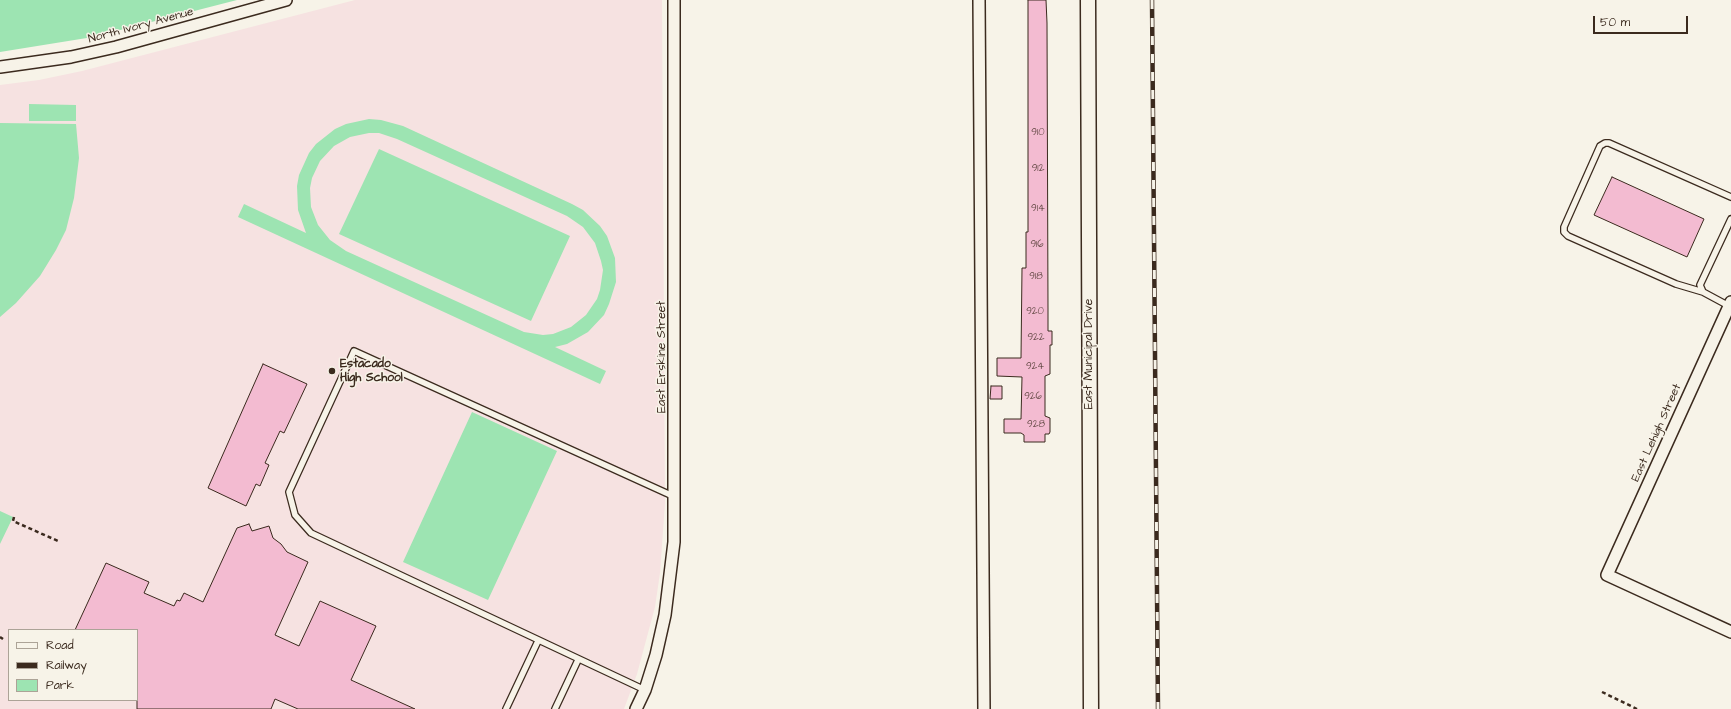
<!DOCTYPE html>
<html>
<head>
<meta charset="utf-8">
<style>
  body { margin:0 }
  #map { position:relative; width:1731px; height:709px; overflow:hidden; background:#f7f3e8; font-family:"Architects Daughter",sans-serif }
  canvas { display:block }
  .legend { position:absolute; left:8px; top:629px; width:130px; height:72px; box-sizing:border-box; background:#f7f3e8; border:1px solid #aca397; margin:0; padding:5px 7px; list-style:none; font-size:12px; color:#3b2a1e }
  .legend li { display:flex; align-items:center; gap:8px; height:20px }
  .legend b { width:20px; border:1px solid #aca397 }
  .scale { position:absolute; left:1593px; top:16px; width:95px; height:18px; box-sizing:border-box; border:2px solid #3b2a1e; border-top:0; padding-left:5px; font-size:12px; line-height:14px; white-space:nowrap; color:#3b2a1e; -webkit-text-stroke:3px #f7f3e8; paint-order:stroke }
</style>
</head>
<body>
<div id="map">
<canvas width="1731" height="709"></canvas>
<ul class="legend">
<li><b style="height:5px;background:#f7f3e8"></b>Road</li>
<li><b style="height:5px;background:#3b2a1e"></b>Railway</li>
<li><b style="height:11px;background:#9de4b2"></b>Park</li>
</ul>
<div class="scale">50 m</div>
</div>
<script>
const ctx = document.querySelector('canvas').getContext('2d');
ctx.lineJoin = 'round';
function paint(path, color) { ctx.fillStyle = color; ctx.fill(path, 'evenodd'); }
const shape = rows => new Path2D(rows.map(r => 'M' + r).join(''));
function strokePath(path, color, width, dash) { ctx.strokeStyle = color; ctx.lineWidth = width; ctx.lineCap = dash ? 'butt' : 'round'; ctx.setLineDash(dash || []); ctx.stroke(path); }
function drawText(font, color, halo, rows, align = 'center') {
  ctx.font = font + ' "Architects Daughter",sans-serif'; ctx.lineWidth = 3; ctx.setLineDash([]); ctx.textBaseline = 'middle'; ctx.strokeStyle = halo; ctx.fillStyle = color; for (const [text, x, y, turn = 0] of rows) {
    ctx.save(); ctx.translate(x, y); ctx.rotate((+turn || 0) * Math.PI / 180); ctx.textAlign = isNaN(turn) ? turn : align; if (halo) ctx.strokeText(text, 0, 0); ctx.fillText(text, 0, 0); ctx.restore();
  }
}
const built = shape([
  [355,0,662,0,665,503,660,573,655,607,637,674,624,709,0,709,0,85,39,80,82,71],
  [9,630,137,630,137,700,9,700]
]);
const green = shape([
  [0,0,237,0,93,37,0,52],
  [29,104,76,105,76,121,29,121],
  [369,119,381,120,403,126,572,204,583,210,600,226,607,236,615,258,616,282,609,304,604,315,588,332,567,344,555,347,606,371,600,384,238,217,244,204,306,233,298,210,297,186,299,175,309,153,316,144,335,129,346,124],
  [369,133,379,133,397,139,567,216,583,227,595,243,601,261,603,270,600,290,597,299,586,315,571,327,553,334,543,335,524,332,346,251,330,240,318,225,311,207,310,188,312,178,320,161,334,146,350,137],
  [0,123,76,124,79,158,74,198,66,230,56,250,40,276,16,303,0,317],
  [379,149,570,236,531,321,339,234],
  [472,412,557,451,488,600,403,562],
  [0,511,13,517,0,544]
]);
const building = shape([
  [1028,0,1046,0,1047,23,1048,308,1048,331,1052,331,1052,345,1050,345,1050,374,1045,376,1045,416,1050,418,1050,432,1049,434,1045,434,1045,442,1024,442,1024,435,1021,433,1004,433,1004,419,1021,419,1022,377,997,376,997,358,1021,358,1022,268,1026,268,1026,232,1028,232,1028,0],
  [1612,177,1704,219,1687,257,1594,215,1612,177],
  [263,364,307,384,284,433,280,431,265,463,269,465,260,486,256,484,246,506,208,488,263,364],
  [991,386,1002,386,1002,399,990,399,991,386],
  [249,524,252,531,269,526,273,538,281,544,287,552,308,562,275,635,299,646,320,601,376,626,351,680,415,709,298,709,275,699,271,709,137,709,137,630,75,630,106,563,149,582,144,593,174,606,177,600,180,601,184,593,203,602,237,528,249,524]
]);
const path = shape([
  [14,517,13,521,58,541],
  [0,637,3,639],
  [1602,692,1637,709]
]);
const service = shape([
  [1703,292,1676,284,1568,236,1564,232,1564,227,1600,146,1605,143,1609,143,1731,197],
  [1729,306,1703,292,1700,285,1731,219],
  [645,690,311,533,295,515,289,492,354,351,675,497],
  [506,709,538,641],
  [555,709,578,660]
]);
const minor = shape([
  [979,0,984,709],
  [0,67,71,57,116,47,286,0],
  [1731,302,1607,575,1731,632],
  [636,709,645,690,656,655,665,615,674,542,674,0]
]);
const tertiary = shape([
  [1088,0,1091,709]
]);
const rail = shape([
  [1152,0,1158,709]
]);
const markers = [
  [332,371,4,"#3b2a1e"]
];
const numberNames = [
  ["910",1038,133],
  ["912",1038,169],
  ["914",1038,209],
  ["916",1037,245],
  ["918",1036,277],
  ["920",1035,312],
  ["922",1036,338],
  ["924",1035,367],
  ["926",1033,397],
  ["928",1036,425]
];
const streetNames = [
  ["North Ivory Avenue",141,26,-15],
  ["East Municipal Drive",1089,354,-90],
  ["East Erskine Street",662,357,-90],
  ["East Lehigh Street",1657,433,-66]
];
const poiNames = [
  ["Estacado",340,364],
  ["High School",340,378]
];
paint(built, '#f6e2e1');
paint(green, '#9de4b2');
paint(building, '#f3bbd1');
strokePath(building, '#3b2a1e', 1);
strokePath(service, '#3b2a1e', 8);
strokePath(minor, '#3b2a1e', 14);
strokePath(tertiary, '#3b2a1e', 17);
strokePath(path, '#3b2a1e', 2.5, [4, 3]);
strokePath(service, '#f7f3e8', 5.5);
strokePath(minor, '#f7f3e8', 11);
strokePath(tertiary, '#f7f3e8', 14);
strokePath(rail, '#3b2a1e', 4.5);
strokePath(rail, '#f7f3e8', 3, [9]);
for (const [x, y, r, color] of markers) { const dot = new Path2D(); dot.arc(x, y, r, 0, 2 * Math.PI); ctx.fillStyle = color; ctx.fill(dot); strokePath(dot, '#f7f3e8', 1.5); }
drawText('10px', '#694e4b', null, numberNames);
drawText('12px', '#3b2a1e', '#f7f3e8', streetNames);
drawText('bold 12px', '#3b2a1e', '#f7f3e8', poiNames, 'left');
</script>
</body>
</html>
